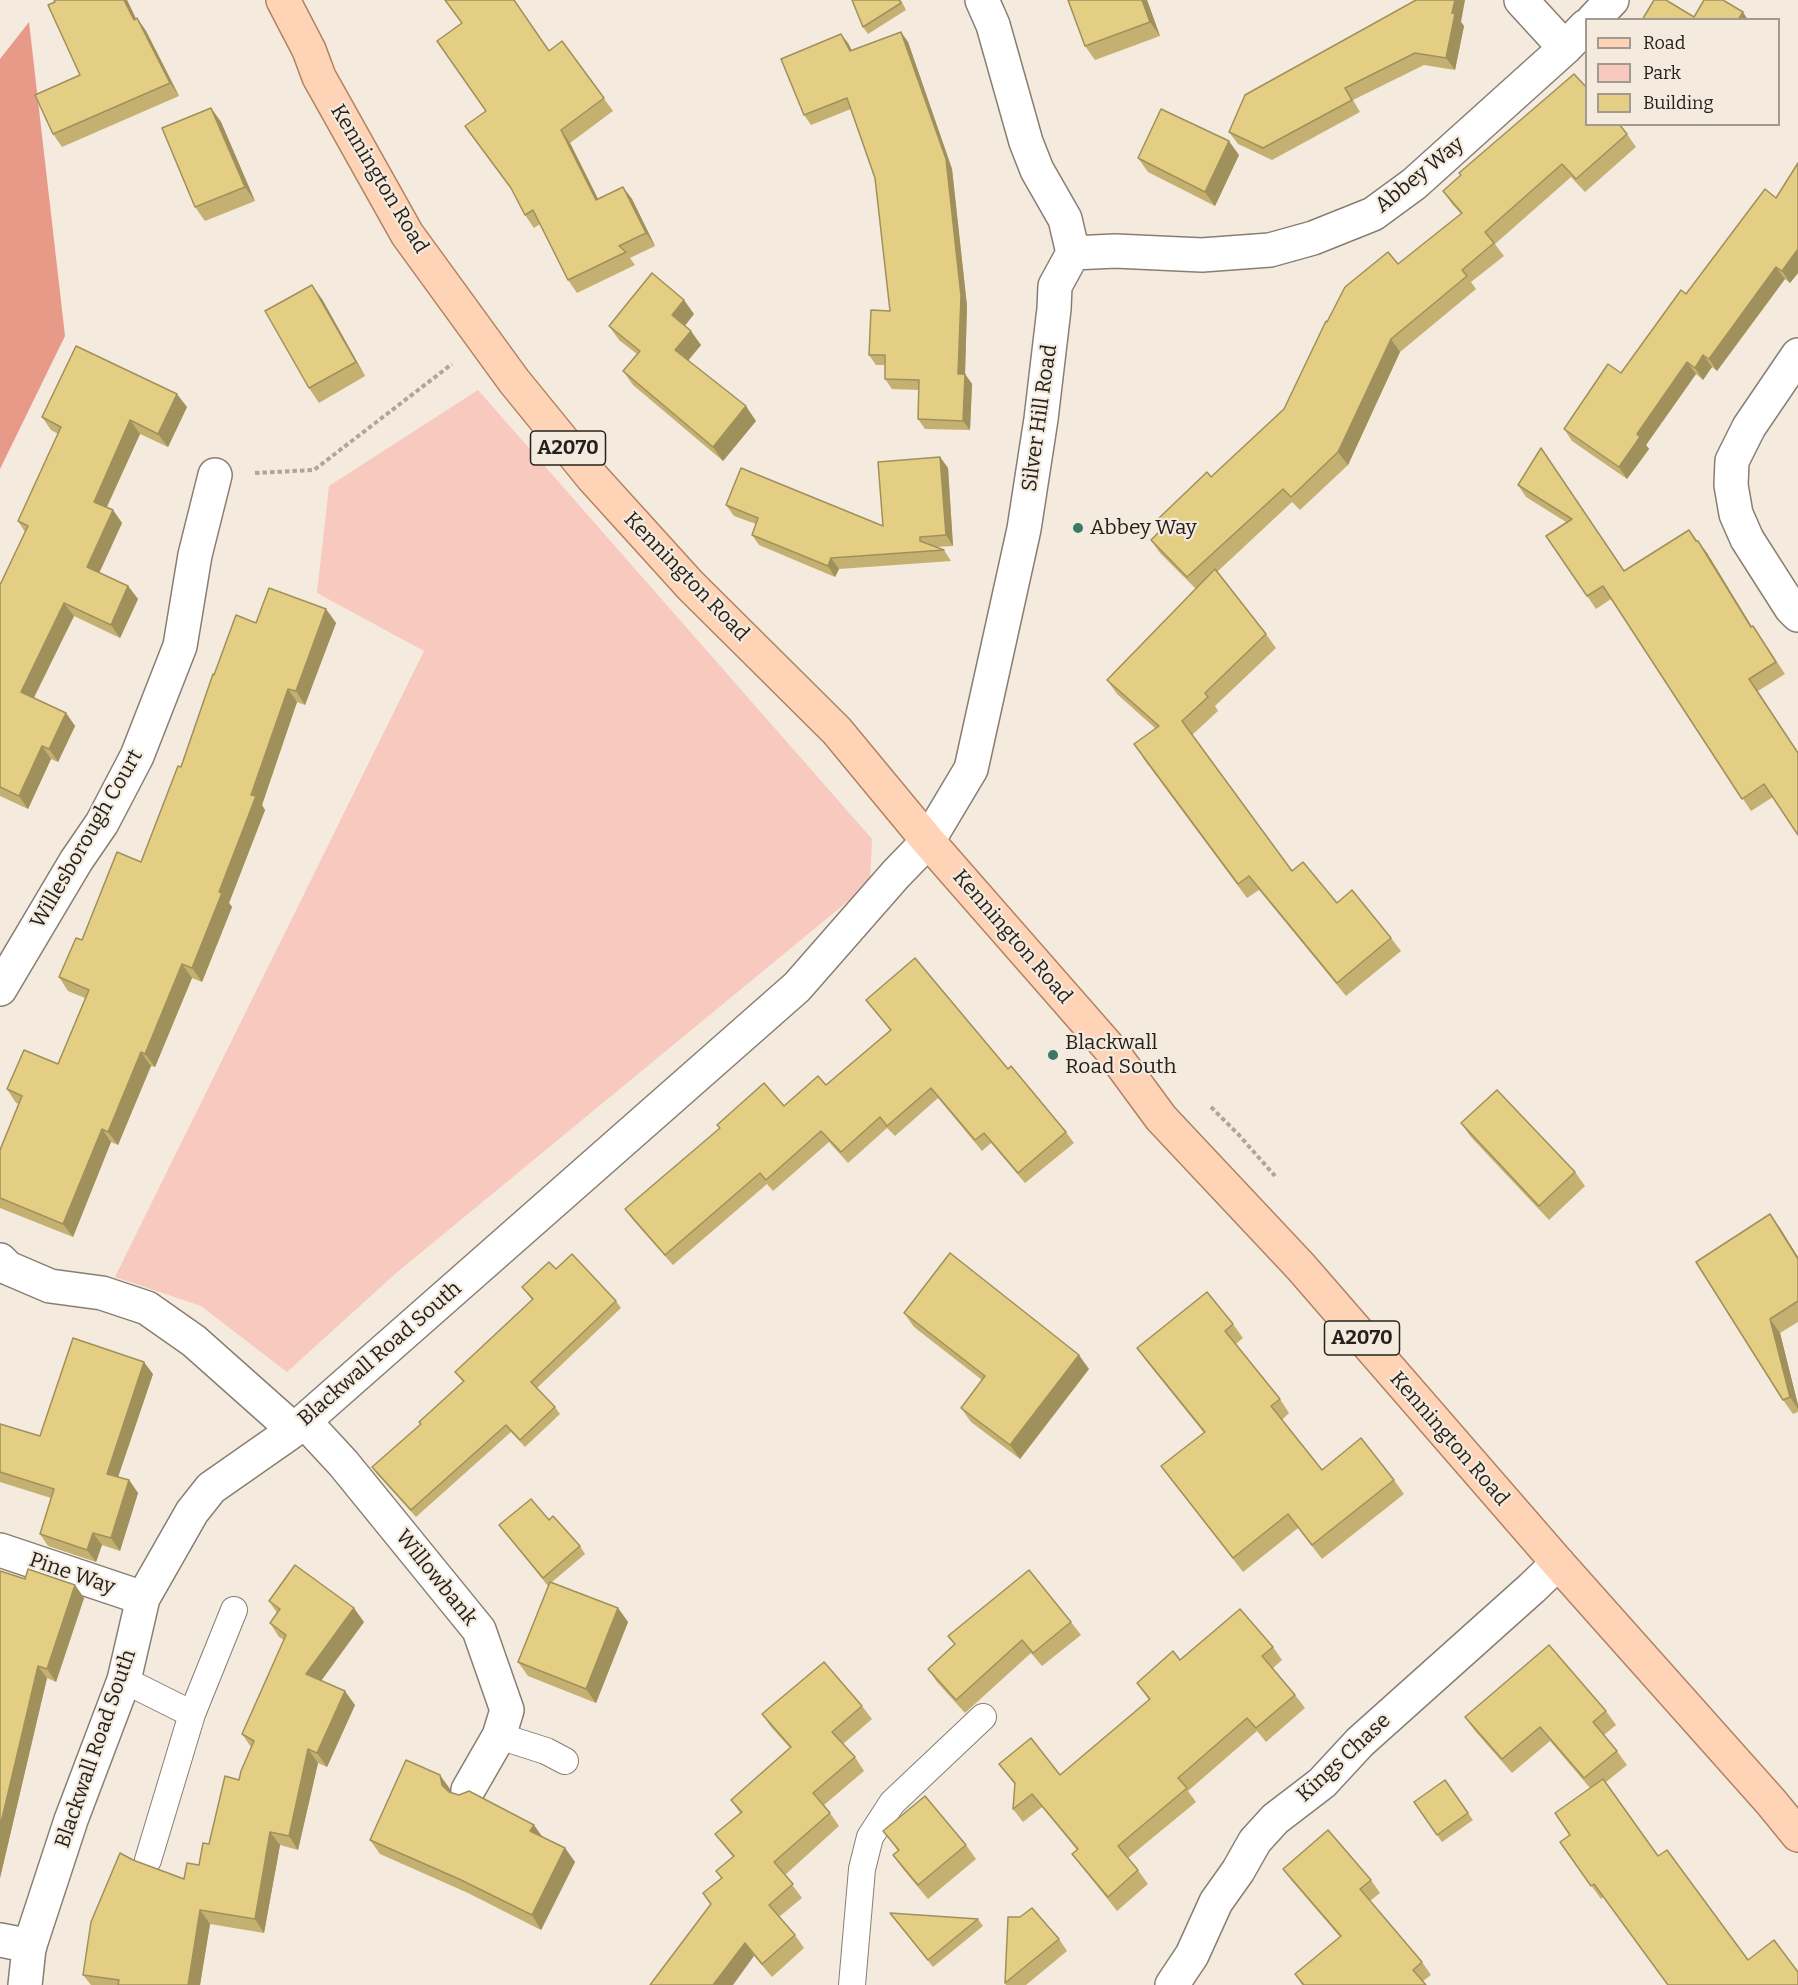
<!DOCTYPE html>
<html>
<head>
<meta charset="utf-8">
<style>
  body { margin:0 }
  #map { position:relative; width:1798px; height:1985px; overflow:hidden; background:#f4eadd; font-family:Bitter,serif }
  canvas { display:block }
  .legend { position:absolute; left:1585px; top:18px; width:195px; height:108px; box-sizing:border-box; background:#f4eadd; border:2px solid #a19a90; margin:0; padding:8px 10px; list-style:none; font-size:18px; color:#25221d }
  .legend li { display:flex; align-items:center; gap:12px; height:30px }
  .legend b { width:30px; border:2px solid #a19a90 }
</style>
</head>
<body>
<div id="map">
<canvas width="1798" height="1985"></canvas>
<ul class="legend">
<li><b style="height:8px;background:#fed3b6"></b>Road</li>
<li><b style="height:16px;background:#f8c9be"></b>Park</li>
<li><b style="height:16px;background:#e4ce83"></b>Building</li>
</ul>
</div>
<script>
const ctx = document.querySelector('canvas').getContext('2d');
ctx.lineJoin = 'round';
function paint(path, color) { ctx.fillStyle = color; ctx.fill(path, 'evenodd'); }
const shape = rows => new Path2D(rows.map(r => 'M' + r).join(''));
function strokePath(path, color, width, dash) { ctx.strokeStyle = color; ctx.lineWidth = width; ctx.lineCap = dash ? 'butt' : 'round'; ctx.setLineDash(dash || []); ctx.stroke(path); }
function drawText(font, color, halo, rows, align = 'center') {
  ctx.font = font + ' Bitter,serif'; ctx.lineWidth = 4.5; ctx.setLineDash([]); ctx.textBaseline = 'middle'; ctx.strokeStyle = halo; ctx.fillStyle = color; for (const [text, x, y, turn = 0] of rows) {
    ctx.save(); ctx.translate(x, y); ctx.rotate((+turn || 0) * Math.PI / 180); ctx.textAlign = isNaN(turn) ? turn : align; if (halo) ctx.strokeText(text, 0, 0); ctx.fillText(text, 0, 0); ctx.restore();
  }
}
const green = shape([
  [478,390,872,839,870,883,395,1274,287,1372,201,1306,115,1277,424,651,317,593,329,486]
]);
const forest = shape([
  [29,22,65,336,0,469,0,59]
]);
const path = shape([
  [255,473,314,470,452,364],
  [1211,1107,1239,1135,1275,1176]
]);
const lane = shape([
  [124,1680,192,1714],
  [499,1736,546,1751,565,1761],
  [148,1860,192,1714,234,1610],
  [852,1985,862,1869,870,1837,892,1803,983,1717]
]);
const street = shape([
  [1521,0,1565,48],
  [1593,20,1612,0],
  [1073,253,1115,251,1202,255,1270,250,1313,238,1373,214,1414,184,1565,48,1586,26],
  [1798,355,1749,427,1732,461,1731,485,1736,514,1747,539,1791,608,1798,615],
  [0,989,76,861,102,823,137,756,180,646,195,555,215,475],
  [0,1260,8,1268,50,1286,102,1293,147,1308,194,1341,294,1430],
  [304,1421,343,1463,479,1630,507,1710,499,1736,468,1790],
  [0,1550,143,1598],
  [0,1940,30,1946],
  [25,1985,29,1948,71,1820,124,1680,143,1598,192,1512,211,1488,294,1430,797,987,896,874,928,841,971,769,1024,529,1041,419,1054,309,1055,286,1073,253,1065,219,1037,170,1026,142,993,25,982,0],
  [1172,1985,1192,1955,1216,1902,1238,1871,1255,1841,1275,1819,1322,1783,1360,1742,1532,1588,1558,1563]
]);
const primary = shape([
  [283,0,309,50,319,77,407,234,514,381,593,478,690,585,837,731,928,841,1111,1050,1161,1118,1301,1267,1558,1563,1771,1802,1798,1835]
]);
const wall = shape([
  [54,0,127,0,136,19,137,18,146,31,179,96,62,147,53,134,80,75],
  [901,0,906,10,868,34,863,27],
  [1068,0,1147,0,1160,36,1095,60,1085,46],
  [1461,22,1464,26,1455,70,1424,65,1353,100,1360,112,1272,160,1238,144,1229,132],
  [901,32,908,42,952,169,967,306,965,374,972,384,970,430,925,429,918,419,919,390,892,389,885,379,885,365,876,365,869,355,890,311,875,178,851,109,811,125,804,115,848,43,852,51],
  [562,41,613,111,570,143,598,199,623,187,632,199,655,246,630,258,635,265,577,293,568,280,540,224,534,228,525,215,486,111,549,51],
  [211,108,221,122,255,201,205,221,195,207],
  [1627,134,1636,147,1585,192,1571,177,1495,244,1504,256,1471,282,1476,289,1400,352,1348,465,1300,510,1292,502,1217,572,1266,634,1276,648,1215,706,1218,711,1192,735,1292,871,1337,903,1391,938,1401,951,1346,996,1259,890,1247,898,1143,758,1155,728,1117,694,1107,680,1196,589,1160,553,1151,540,1165,526,1159,518,1211,477,1284,409,1327,322,1461,214,1452,204,1443,191],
  [1239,155,1215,206,1148,172,1138,158],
  [1798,163,1798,273,1790,283,1785,279,1717,371,1712,367,1703,380,1696,374,1646,445,1649,449,1627,479,1572,441,1564,429,1621,373,1686,294,1776,198],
  [322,299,365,376,319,403,309,388],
  [694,314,685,326,701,345,688,361,756,421,723,461,633,385,623,371,637,354,619,340,609,326],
  [187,407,168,447,140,434,107,507,113,510,122,523,99,573,128,586,138,599,120,638,74,616,34,698,66,713,75,726,58,762,51,759,28,809,0,796,0,585,25,532,18,521,58,434,51,430,42,417],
  [1541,448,1624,571,1689,530,1707,553,1752,627,1753,626,1762,639,1785,674,1758,691,1798,752,1798,835,1773,797,1751,811,1611,599,1596,609,1546,536,1566,522,1526,497,1518,485],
  [940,457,948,468,953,546,936,547,944,550,951,561,839,569,835,577,759,545,752,535,756,524,734,516,726,505,883,526],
  [326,609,336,623,305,705,297,702,262,805,265,810,229,903,232,907,202,982,192,978,155,1067,151,1066,118,1145,111,1142,73,1237,0,1208,0,1150,19,1104,16,1103,7,1089,58,1064,85,998,68,991,59,977,82,940,141,862,181,767,214,675,256,623],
  [866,1000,1008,1069,1066,1132,1074,1143,1025,1183,991,1143,982,1151,938,1098,895,1136,887,1128,848,1163,829,1142,773,1191,767,1184,673,1265,633,1220,625,1209,784,1106,826,1085,890,1030],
  [1461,1123,1575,1172,1585,1186,1549,1220,1471,1137],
  [1780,1228,1798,1257,1798,1322,1780,1333,1798,1405,1798,1412,1793,1414,1783,1400,1696,1262],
  [556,1269,616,1301,621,1308,537,1388,555,1407,560,1414,525,1447,511,1432,416,1517,377,1474,372,1467,421,1424,463,1382,455,1372,532,1300,522,1287],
  [904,1313,1089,1369,1020,1459,971,1422,961,1408,982,1380,914,1327],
  [1233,1324,1243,1338,1236,1344,1280,1399,1289,1413,1282,1420,1322,1470,1394,1480,1404,1494,1322,1559,1298,1528,1243,1572,1161,1466,1204,1433,1147,1362,1137,1348],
  [153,1374,118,1477,129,1480,138,1493,120,1551,102,1545,96,1562,48,1546,40,1534,51,1498,0,1482,0,1424,40,1436],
  [549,1520,580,1546,585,1554,552,1582,618,1608,628,1622,596,1703,528,1676,518,1662,548,1586,499,1525],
  [25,1579,75,1585,84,1598,56,1682,47,1678,0,1878],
  [269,1601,364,1622,321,1680,355,1705,327,1767,318,1763,298,1850,280,1845,264,1933,210,1924,200,1985,91,1985,83,1975,133,1860,184,1879,199,1865,239,1780,251,1747,242,1734,284,1640,279,1637,270,1623,277,1613],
  [1071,1622,1081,1635,1042,1666,1031,1653,965,1713,937,1682,928,1669,955,1645,948,1636],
  [1273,1647,1282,1660,1273,1668,1295,1695,1305,1708,1266,1742,1257,1731,1188,1791,1196,1802,1128,1858,1138,1870,1148,1884,1117,1911,1082,1867,1072,1854,1077,1850,1042,1807,1023,1822,1013,1809,1015,1785,999,1764,1060,1775,1149,1700,1137,1683,1180,1660],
  [862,1706,872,1719,843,1744,855,1757,864,1771,824,1805,830,1813,839,1826,785,1875,802,1898,779,1917,795,1935,804,1948,772,1977,711,1905,703,1893,721,1878,733,1857,715,1834,740,1813,731,1800,790,1748,771,1727,762,1714],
  [1606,1711,1616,1725,1604,1735,1617,1751,1627,1765,1606,1782,1658,1856,1748,1960,1798,1985,1603,1897,1601,1899,1560,1842,1570,1835,1590,1788,1550,1741,1512,1773,1475,1731,1465,1717],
  [1445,1780,1473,1820,1442,1842,1414,1802],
  [450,1789,450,1793,565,1848,575,1862,541,1930,468,1893,380,1854,370,1840],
  [883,1831,966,1845,976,1859,928,1899,903,1869,893,1855,898,1851],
  [1283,1869,1371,1880,1380,1893,1370,1901,1422,1962,1431,1975,1423,1981,1426,1985,1302,1985,1295,1974,1340,1937,1292,1881],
  [890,1913,978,1919,983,1926,933,1967],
  [1059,1939,1067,1951,1026,1985,1006,1985,1005,1983]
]);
const shadedWall = shape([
  [124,0,127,0,143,33,134,20],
  [1142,0,1147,0,1160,36,1150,22],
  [1455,0,1465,0,1461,22,1464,26,1455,70,1446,58,1452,13],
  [1743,12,1748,20,1738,20],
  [137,18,146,31,179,96,170,83],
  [901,32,908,42,952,169,967,306,965,374,972,384,970,430,963,421,958,374],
  [841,34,848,43,857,61,850,51],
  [211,108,221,122,255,201,245,187],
  [561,130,570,143,605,213,596,200],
  [1229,141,1239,155,1215,206,1205,192],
  [623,187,632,199,655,246,646,233],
  [1798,249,1798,273,1790,283,1782,271],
  [1776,267,1785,279,1717,371,1709,359],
  [312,285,322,299,365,376,356,362],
  [684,300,694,314,682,329,672,315],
  [691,331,701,345,685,364,675,350],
  [1391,339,1400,352,1348,465,1338,452],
  [1703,355,1712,367,1703,380,1695,368],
  [1687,362,1696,374,1646,445,1649,449,1627,479,1619,467,1637,434],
  [177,394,187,407,168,447,158,434],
  [746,406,756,421,723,461,713,447],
  [130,420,140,434,103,515,94,502],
  [940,457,948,468,953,546,946,535],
  [113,510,122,523,96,580,87,567],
  [1698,541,1707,553,1760,640,1751,627],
  [831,558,839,569,835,577,828,566],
  [128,586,138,599,120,638,111,625],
  [64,603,74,616,30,705,21,692],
  [326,609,336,623,305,705,296,691],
  [288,689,297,702,262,805,265,810,229,903,232,907,202,982,192,968],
  [66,713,75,726,58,762,49,749],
  [42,746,51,759,28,809,19,796],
  [182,964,192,978,155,1067,145,1054],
  [141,1052,151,1066,118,1145,108,1132],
  [102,1129,111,1142,73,1237,63,1224],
  [1770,1214,1780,1228,1798,1257,1798,1259],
  [1770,1319,1780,1333,1798,1405,1798,1409,1790,1397],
  [1079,1355,1089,1369,1020,1459,1010,1445],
  [144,1362,153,1374,115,1486,107,1474],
  [129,1480,138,1493,120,1551,111,1538],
  [93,1533,102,1545,96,1562,87,1550],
  [75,1585,84,1598,56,1682,47,1669],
  [354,1608,364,1622,316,1688,306,1674],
  [618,1608,628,1622,596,1703,586,1689],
  [38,1666,47,1678,0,1878,0,1827],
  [345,1691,355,1705,327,1767,317,1753],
  [308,1749,318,1763,298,1850,289,1836],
  [440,1775,450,1789,452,1799,442,1785],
  [534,1825,544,1839,530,1831],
  [270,1832,280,1845,264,1933,255,1919],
  [565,1848,575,1862,541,1930,532,1915],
  [200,1910,210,1924,200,1985,188,1985],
  [745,1943,754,1956,733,1985,713,1985]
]);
const building = shape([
  [54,0,124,0,134,20,137,18,170,83,53,134,35,95,80,75,48,5,55,2,54,0],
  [445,0,514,0,549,51,562,41,604,98,561,130,596,200,623,187,646,233,619,246,626,252,568,280,533,210,525,215,511,188,465,126,486,111,437,41,462,23,445,0],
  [852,0,899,0,901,3,863,27,852,0],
  [1068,0,1142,0,1150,22,1085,46,1068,0],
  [1416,0,1455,0,1452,13,1455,14,1446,58,1415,53,1345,88,1352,100,1263,148,1229,132,1245,95,1416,0],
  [1654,0,1666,0,1694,17,1704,0,1723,0,1743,12,1738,20,1642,20,1654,0],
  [901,32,946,159,961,296,958,374,965,374,963,421,918,419,919,380,885,379,885,355,869,355,871,310,890,311,875,178,847,98,804,115,781,59,841,34,850,51,901,32],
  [1574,74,1587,88,1587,124,1619,124,1627,134,1576,179,1562,164,1485,232,1494,243,1462,270,1467,276,1391,339,1338,452,1291,497,1283,489,1187,577,1151,540,1166,525,1159,518,1207,472,1211,477,1284,409,1326,321,1327,322,1345,287,1388,252,1398,264,1462,213,1443,191,1461,175,1459,173,1574,74],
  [211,108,245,187,195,207,162,128,211,108],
  [1161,109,1229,141,1205,192,1138,158,1161,109],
  [1798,163,1798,249,1782,271,1776,267,1709,359,1703,355,1695,368,1687,362,1637,434,1640,437,1619,467,1564,429,1608,364,1621,373,1681,290,1686,294,1765,189,1776,198,1798,163],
  [652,273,684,300,672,315,691,331,675,350,746,406,713,447,623,371,640,351,609,326,652,273],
  [312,285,356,362,309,388,265,311,312,285],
  [76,346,177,394,158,434,130,420,94,502,113,510,87,567,128,586,111,625,64,603,21,692,66,713,49,749,42,746,19,796,0,787,0,585,28,526,18,521,61,427,42,417,76,346],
  [1541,448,1624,571,1689,530,1696,541,1698,541,1751,627,1753,626,1776,662,1749,679,1798,753,1798,835,1764,784,1742,799,1603,586,1587,596,1546,536,1572,519,1518,485,1541,448],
  [940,457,946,535,920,537,920,541,944,550,831,558,828,566,752,535,758,518,726,505,741,468,883,526,878,462,940,457],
  [1215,569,1266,634,1205,693,1208,697,1182,721,1292,871,1303,862,1337,903,1352,890,1391,938,1337,983,1249,876,1238,884,1134,744,1159,726,1107,680,1215,569],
  [269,588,326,609,296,691,288,689,251,795,256,796,219,892,222,893,192,968,182,964,145,1054,141,1052,108,1132,102,1129,63,1224,0,1198,0,1150,22,1096,7,1089,24,1050,58,1064,89,990,59,977,76,938,82,940,117,852,141,862,178,766,181,767,213,674,214,675,236,615,256,623,269,588],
  [915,958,1008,1069,1011,1066,1066,1132,1018,1173,984,1133,975,1140,931,1088,887,1126,880,1117,841,1152,821,1131,766,1180,760,1173,665,1255,625,1209,720,1128,717,1125,764,1083,784,1106,818,1076,826,1085,891,1030,866,1000,915,958],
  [1497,1090,1575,1172,1539,1206,1461,1123,1497,1090],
  [1770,1214,1798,1259,1798,1301,1770,1319,1790,1397,1783,1400,1696,1262,1770,1214],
  [950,1253,1079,1355,1010,1445,961,1408,985,1376,904,1313,950,1253],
  [572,1254,616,1301,531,1382,555,1407,520,1440,506,1425,411,1510,372,1467,421,1424,419,1422,464,1381,455,1372,533,1299,522,1287,549,1262,556,1269,572,1254],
  [1207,1292,1233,1324,1225,1331,1280,1399,1271,1406,1322,1470,1361,1438,1394,1480,1312,1545,1288,1514,1233,1558,1161,1466,1205,1432,1137,1348,1207,1292],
  [73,1338,144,1362,107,1474,129,1480,111,1538,93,1533,87,1550,40,1534,54,1489,0,1472,0,1424,40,1436,73,1338],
  [531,1499,549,1520,553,1516,580,1546,543,1578,499,1525,531,1499],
  [295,1565,354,1608,306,1674,345,1691,317,1753,308,1749,289,1836,270,1832,255,1919,200,1910,188,1985,118,1985,119,1980,83,1975,91,1922,120,1853,133,1860,184,1879,187,1863,199,1865,203,1843,209,1844,225,1776,239,1780,241,1771,254,1741,242,1734,286,1635,270,1623,280,1609,269,1601,295,1565],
  [28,1569,75,1585,47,1669,38,1666,0,1827,0,1571,25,1579,28,1569],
  [1029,1570,1071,1622,1033,1653,1022,1640,956,1700,928,1669,955,1644,948,1636,1029,1570],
  [550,1582,618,1608,586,1689,518,1662,550,1582],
  [1240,1609,1273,1647,1262,1656,1295,1695,1256,1728,1247,1718,1178,1778,1187,1788,1118,1846,1138,1870,1108,1897,1072,1854,1078,1849,1032,1794,1013,1809,1015,1783,999,1764,1031,1738,1060,1775,1150,1699,1137,1683,1173,1651,1180,1660,1240,1609],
  [1549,1645,1606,1711,1593,1722,1617,1751,1584,1778,1540,1727,1502,1759,1465,1717,1549,1645],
  [824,1662,862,1706,832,1732,855,1757,813,1793,830,1813,774,1862,793,1884,769,1905,795,1935,762,1964,745,1943,713,1985,650,1985,711,1904,703,1893,722,1878,716,1871,734,1856,715,1834,742,1812,731,1800,791,1747,762,1714,824,1662],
  [406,1760,440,1775,442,1785,449,1792,459,1795,469,1791,534,1825,530,1831,565,1848,532,1915,459,1879,370,1840,406,1760],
  [1603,1779,1658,1856,1667,1850,1748,1960,1774,1940,1798,1972,1798,1985,1668,1985,1594,1884,1591,1886,1560,1842,1570,1835,1555,1813,1603,1779],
  [1445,1780,1468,1813,1437,1835,1414,1802,1445,1780],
  [925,1796,966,1845,918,1885,893,1855,899,1850,883,1831,925,1796],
  [1328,1830,1371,1880,1360,1889,1422,1962,1413,1970,1426,1985,1304,1985,1295,1974,1341,1936,1283,1869,1328,1830],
  [1032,1908,1059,1939,1005,1983,1008,1917,1020,1917,1032,1908],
  [890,1913,978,1919,928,1960,890,1913]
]);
const markers = [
  [1078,528,6,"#3a7967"],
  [1053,1055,6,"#3a7967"]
];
const shields = [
  [568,448,75],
  [1362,1338,75]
];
const shieldNames = [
  ["A2070",568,448],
  ["A2070",1362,1338]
];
const streetNames = [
  ["Abbey Way",1420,175,-39],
  ["Kennington Road",379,179,59],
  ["Silver Hill Road",1040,418,-82],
  ["Kennington Road",686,577,46],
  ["Willesborough Court",87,839,-60],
  ["Kennington Road",1012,937,49],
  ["Blackwall Road South",380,1354,-41],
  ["Kennington Road",1449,1439,49],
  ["Pine Way",72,1574,19],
  ["Willowbank",436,1578,51],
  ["Blackwall Road South",96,1749,-71],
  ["Kings Chase",1344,1758,-43]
];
const poiNames = [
  ["Abbey Way",1090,528],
  ["Blackwall",1065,1043],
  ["Road South",1065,1067]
];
paint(green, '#f8c9be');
paint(forest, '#e89a88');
strokePath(lane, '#887e72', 28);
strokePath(street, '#887e72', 36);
strokePath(primary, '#b28261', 36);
strokePath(path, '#aea69c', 4, [4.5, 3]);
strokePath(lane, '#fff', 26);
strokePath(street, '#fff', 33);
strokePath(primary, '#fed3b6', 33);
paint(wall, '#c4b171');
paint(shadedWall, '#a0905c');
paint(building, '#e4ce83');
strokePath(building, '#a0905c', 1.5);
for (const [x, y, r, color] of markers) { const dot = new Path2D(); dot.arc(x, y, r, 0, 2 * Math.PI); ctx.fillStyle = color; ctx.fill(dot); strokePath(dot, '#f4eadd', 2); }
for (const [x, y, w] of shields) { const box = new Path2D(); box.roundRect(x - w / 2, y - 17, w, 34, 4.5); ctx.fillStyle = '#f4eadd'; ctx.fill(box); strokePath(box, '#25221d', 1.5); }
drawText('bold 20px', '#25221d', null, shieldNames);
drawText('21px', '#25221d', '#f4eadd', streetNames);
drawText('21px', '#25221d', '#f4eadd', poiNames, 'left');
</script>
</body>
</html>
